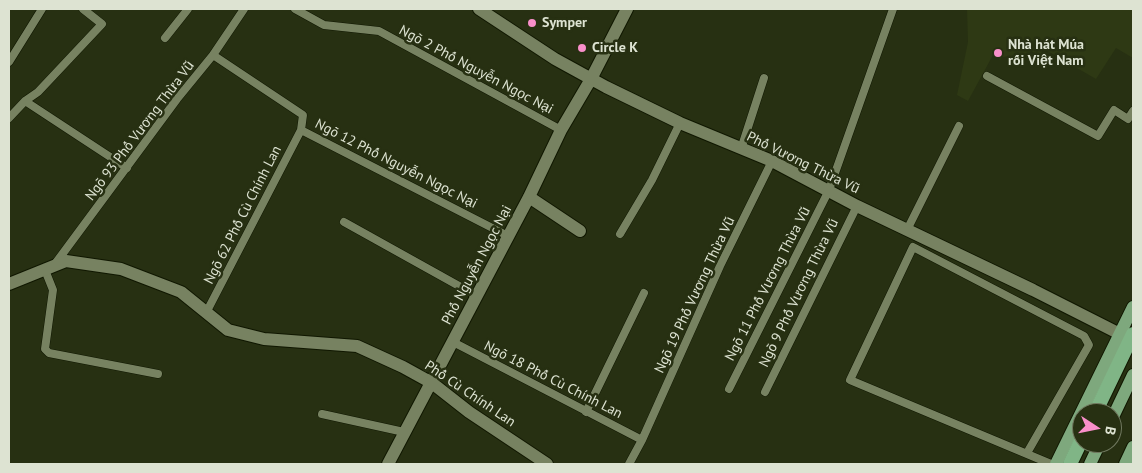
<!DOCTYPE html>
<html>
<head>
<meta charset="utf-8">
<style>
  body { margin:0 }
  #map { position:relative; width:1142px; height:473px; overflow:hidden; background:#273012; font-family:"PT Sans",sans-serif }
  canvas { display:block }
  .frame { position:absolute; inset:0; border:10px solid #dde3d2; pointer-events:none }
  .north { position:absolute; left:1072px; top:403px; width:50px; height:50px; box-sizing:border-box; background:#273012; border:1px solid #70785f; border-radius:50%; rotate:101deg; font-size:14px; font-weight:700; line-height:20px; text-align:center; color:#dde3d2 }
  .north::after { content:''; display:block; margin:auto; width:18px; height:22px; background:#f98fca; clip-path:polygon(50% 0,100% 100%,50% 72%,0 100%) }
</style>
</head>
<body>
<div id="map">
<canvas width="1142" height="473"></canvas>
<div class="frame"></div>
<div class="north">B</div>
</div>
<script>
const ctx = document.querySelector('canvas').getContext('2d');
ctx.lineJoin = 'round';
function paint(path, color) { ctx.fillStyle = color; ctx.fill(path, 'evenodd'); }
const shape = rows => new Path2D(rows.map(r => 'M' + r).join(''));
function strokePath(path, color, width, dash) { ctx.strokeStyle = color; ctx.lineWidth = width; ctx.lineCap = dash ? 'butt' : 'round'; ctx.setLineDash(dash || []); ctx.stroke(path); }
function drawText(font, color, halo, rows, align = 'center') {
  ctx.font = font + ' "PT Sans",sans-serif'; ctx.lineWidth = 5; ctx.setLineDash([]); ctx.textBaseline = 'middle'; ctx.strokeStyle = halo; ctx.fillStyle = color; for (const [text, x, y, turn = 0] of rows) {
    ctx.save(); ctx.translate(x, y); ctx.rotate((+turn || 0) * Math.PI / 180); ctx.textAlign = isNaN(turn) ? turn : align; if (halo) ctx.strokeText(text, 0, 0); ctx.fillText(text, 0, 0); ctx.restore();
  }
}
const built = shape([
  [967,9,1133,9,1133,58,1116,48,1096,79,1044,49,1040,56,1031,51,1028,55,1002,57,1000,60,993,55,968,101,957,95,968,42]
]);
const service = shape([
  [295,9,324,25,379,31,561,130],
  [165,38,188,9],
  [9,62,42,9],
  [987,76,1098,136,1114,110,1128,119,1133,111],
  [25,101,127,168],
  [9,118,25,101,38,92,102,24,83,9],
  [301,130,508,236],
  [741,149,764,78],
  [344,222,477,296],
  [907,230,959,126],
  [620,234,652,180,680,123],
  [55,264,177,99,213,55,244,9],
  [45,270,53,290,45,349,49,353,158,374],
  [206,313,301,130,303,115,213,55],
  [453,342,642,440],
  [729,389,829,190,893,9],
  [765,392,857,206],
  [586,412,644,293],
  [322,414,404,432],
  [1027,453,1089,345,1084,336,913,247,850,380,1051,464],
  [629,464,642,440,720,266,772,161]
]);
const minor = shape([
  [479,9,555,59,606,87,680,123,772,161,857,206,1033,290,1120,334],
  [529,197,580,231],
  [9,284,66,261,121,269,181,292,228,330,264,339,357,346,403,367,432,383,469,412,547,464],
  [388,464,529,197,561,130,591,79,627,9]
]);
const primary = shape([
  [1112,419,1133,375],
  [1056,464,1133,307],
  [1090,464,1100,443],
  [1125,464,1133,447]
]);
const trunk = shape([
  [1095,413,1133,334],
  [1070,464,1082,439]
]);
const markers = [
  [532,23,5,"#f98fca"],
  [582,48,5,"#f98fca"],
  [998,53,5,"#f98fca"]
];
const poiNames = [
  ["Symper",542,23],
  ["Nhà hát Múa",1008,45],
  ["rối Việt Nam",1008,61],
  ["Circle K",592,48]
];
const streetNames = [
  ["Ngõ 2 Phố Nguyễn Ngọc Nại",476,70,28],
  ["Ngõ 93 Phố Vương Thừa Vũ",140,131,-53],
  ["Phố Vương Thừa Vũ",803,163,26],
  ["Ngõ 12 Phố Nguyễn Ngọc Nại",396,164,27],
  ["Ngõ 62 Phố Cù Chính Lan",243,215,-63],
  ["Phố Nguyễn Ngọc Nại",477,265,-62],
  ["Ngõ 11 Phố Vương Thừa Vũ",768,284,-63],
  ["Ngõ 9 Phố Vương Thừa Vũ",799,293,-64],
  ["Ngõ 19 Phố Vương Thừa Vũ",695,295,-65],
  ["Ngõ 18 Phố Cù Chính Lan",553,380,27],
  ["Phố Cù Chính Lan",470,394,34]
];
paint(built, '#2e3914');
strokePath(service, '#101700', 9);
strokePath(minor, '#101700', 14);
strokePath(primary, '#101700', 14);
strokePath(trunk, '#101700', 16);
strokePath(service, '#778261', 8);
strokePath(minor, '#778261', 12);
strokePath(primary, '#7ea87d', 12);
strokePath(trunk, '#80b586', 14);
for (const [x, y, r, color] of markers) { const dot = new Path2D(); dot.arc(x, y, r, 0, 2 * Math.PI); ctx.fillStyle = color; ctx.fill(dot); strokePath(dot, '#273012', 2); }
drawText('bold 14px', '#dde3d2', '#273012', poiNames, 'left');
drawText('14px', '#dde3d2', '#273012', streetNames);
</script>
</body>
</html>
